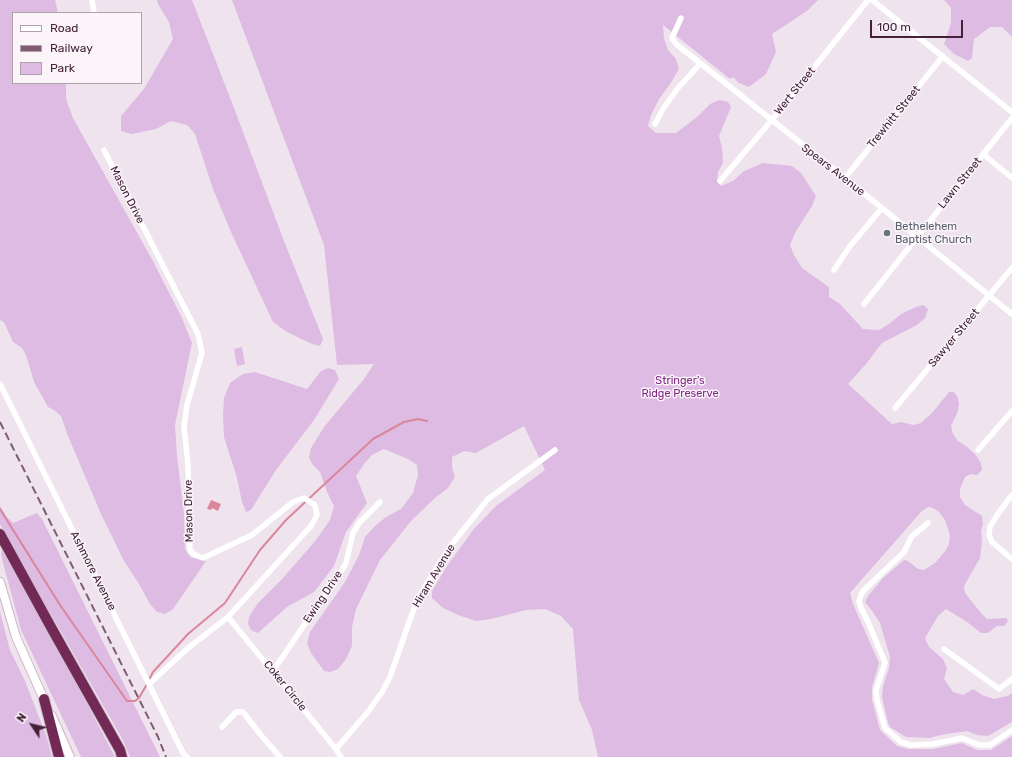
<!DOCTYPE html>
<html>
<head>
<meta charset="utf-8">
<style>
  body { margin:0 }
  #map { position:relative; width:1012px; height:757px; overflow:hidden; background:#efe4ee; font-family:Rubik,sans-serif }
  canvas { display:block }
  .legend { position:absolute; left:12px; top:12px; width:130px; height:72px; box-sizing:border-box; background:#fbf5fa; border:1px solid #b2a0ac; margin:0; padding:5px 7px; list-style:none; font-size:12px; color:#442138 }
  .legend li { display:flex; align-items:center; gap:8px; height:20px }
  .legend b { width:20px; border:1px solid #b2a0ac }
  .north { position:absolute; left:12px; top:705px; width:40px; height:40px; -webkit-text-stroke:3px #fbf5fa; paint-order:stroke; rotate:305deg; font-size:11px; font-weight:700; line-height:16px; text-align:center; color:#442138 }
  .north::after { content:''; display:block; margin:auto; width:14px; height:18px; background:#442138; clip-path:polygon(50% 0,100% 100%,50% 72%,0 100%) }
  .scale { position:absolute; left:870px; top:20px; width:93px; height:18px; box-sizing:border-box; border:2px solid #442138; border-top:0; padding-left:5px; font-size:12px; line-height:14px; white-space:nowrap; color:#442138; -webkit-text-stroke:3px #fbf5fa; paint-order:stroke }
</style>
</head>
<body>
<div id="map">
<canvas width="1012" height="757"></canvas>
<ul class="legend">
<li><b style="height:5px;background:#fff"></b>Road</li>
<li><b style="height:5px;background:#7f5c73"></b>Railway</li>
<li><b style="height:11px;background:#ddbbe2"></b>Park</li>
</ul>
<div class="north">N</div>
<div class="scale">100 m</div>
</div>
<script>
const ctx = document.querySelector('canvas').getContext('2d');
ctx.lineJoin = 'round';
function paint(path, color) { ctx.fillStyle = color; ctx.fill(path, 'evenodd'); }
const shape = rows => new Path2D(rows.map(r => 'M' + r).join(''));
function strokePath(path, color, width, dash) { ctx.strokeStyle = color; ctx.lineWidth = width; ctx.lineCap = dash ? 'butt' : 'round'; ctx.setLineDash(dash || []); ctx.stroke(path); }
function drawText(font, color, halo, rows, align = 'center') {
  ctx.font = font + ' Rubik,sans-serif'; ctx.lineWidth = 3; ctx.setLineDash([]); ctx.textBaseline = 'middle'; ctx.strokeStyle = halo; ctx.fillStyle = color; for (const [text, x, y, turn = 0] of rows) {
    ctx.save(); ctx.translate(x, y); ctx.rotate((+turn || 0) * Math.PI / 180); ctx.textAlign = isNaN(turn) ? turn : align; if (halo) ctx.strokeText(text, 0, 0); ctx.fillText(text, 0, 0); ctx.restore();
  }
}
const green = shape([
  [0,0,55,0,58,13,13,13,13,83,66,83,66,99,73,118,154,263,182,318,192,343,175,425,177,456,184,514,185,549,190,557,206,561,173,609,165,614,157,612,150,604,139,584,124,561,101,514,68,436,61,416,54,410,48,407,34,382,26,355,22,348,13,342,4,322,0,320],
  [157,0,192,0,234,108,284,241,323,339,320,346,312,344,287,332,273,322,231,232,213,189,195,134,187,125,171,121,156,129,132,134,121,131,121,116,144,89,173,39,169,22,159,6],
  [232,0,818,0,807,11,772,34,776,52,766,74,749,87,739,83,733,77,730,79,663,25,664,39,668,50,676,59,679,69,670,84,659,99,651,115,648,126,656,133,676,133,697,117,710,104,719,100,728,102,731,107,719,136,722,148,723,163,718,172,717,181,721,186,733,181,744,171,763,163,792,166,801,173,816,196,812,206,796,231,790,245,794,255,802,268,829,287,829,297,840,304,863,329,879,330,889,324,901,314,916,307,923,305,928,309,925,318,917,325,882,343,866,364,848,384,892,424,901,422,913,425,921,423,933,412,949,392,954,392,957,396,959,403,958,411,951,426,953,434,958,441,966,446,975,454,981,463,982,470,977,475,971,474,965,477,960,489,960,497,965,505,982,516,983,524,981,532,982,541,980,558,964,586,965,593,981,613,987,619,1006,618,1008,621,1004,626,997,626,988,633,981,633,967,622,946,609,938,616,925,638,929,647,943,659,947,668,944,679,953,692,963,695,973,689,982,695,994,699,1008,696,1012,693,1012,722,988,736,977,735,967,731,940,735,930,738,906,737,890,727,888,722,882,697,883,686,889,668,890,657,880,623,873,612,865,602,868,596,883,578,904,560,908,561,918,569,924,570,935,563,946,550,949,544,950,535,945,520,939,512,933,508,928,507,921,512,850,593,853,604,879,663,872,687,872,700,880,730,897,746,908,749,933,749,962,743,977,750,991,750,1012,736,1012,757,598,757,592,730,579,700,573,629,561,616,545,609,526,610,491,619,476,621,458,615,443,608,432,598,432,591,447,566,473,530,496,506,545,470,524,426,476,453,464,451,452,457,452,467,455,477,448,488,436,497,411,521,380,560,356,609,352,627,352,646,346,659,338,669,330,672,324,671,311,653,307,643,310,632,345,582,359,555,365,537,375,526,386,517,401,509,413,493,418,475,417,465,408,459,384,449,372,455,364,464,356,476,367,503,346,532,334,566,314,592,287,607,258,633,251,630,248,624,249,617,258,603,283,578,316,540,330,520,334,506,327,492,320,472,313,465,309,458,311,448,324,427,364,379,374,364,337,365,324,245],
  [944,0,1012,0,1012,37,1002,27,990,27,974,39,972,58,968,61,954,54,944,44,951,23,951,8],
  [242,347,245,364,237,366,234,349],
  [328,368,335,370,339,379,314,420,276,470,251,510,246,512,242,502,237,478,224,437,223,416,224,398,230,383,243,374,255,372,307,389,321,371],
  [0,506,7,517,13,523,37,513,42,519,160,757,130,757,123,740,5,534,0,524],
  [2,549,64,660,115,757,81,757,21,630,1,555],
  [0,612,10,650,25,681,46,735,52,757,0,757]
]);
const water = shape([
  [211,500,221,504,218,511,212,508,211,510,207,509]
]);
const stream = shape([
  [0,509,60,605,127,701,135,701,139,698,147,684],
  [149,680,153,672,188,634,225,603,260,550,286,520,373,439,404,422,418,419,427,421]
]);
const minor = shape([
  [92,0,94,13],
  [872,0,1012,112],
  [681,18,672,38,676,44,845,178,1012,314],
  [655,124,663,109,678,88,700,64],
  [104,150,198,334,202,353,187,405,184,426,188,465,190,550,195,555,203,558,252,535,293,502,304,498,315,505,317,515,311,526,228,617,188,648,149,684],
  [983,154,1012,178],
  [845,178,943,56],
  [720,181,771,121,868,0],
  [834,270,850,246,882,208],
  [864,304,1012,118],
  [0,384,183,753,187,757],
  [895,408,1012,268],
  [978,450,1012,411],
  [1012,495,997,515,990,527,989,535,992,542,1012,559],
  [928,523,912,536,904,552,864,590,861,595,859,601,861,608,869,624,885,663,876,690,877,700,885,728,901,742,911,745,933,744,962,738,979,745,990,745,1012,730],
  [228,617,336,749,341,757],
  [944,649,999,689,1012,679],
  [273,671,313,612,331,588,346,563,353,533,359,523,380,502],
  [222,727,236,712,243,712,260,734,280,757],
  [336,749,367,713,382,692,390,677,412,614,418,598,440,562,452,544,488,499,555,450]
]);
const secondary = shape([
  [0,582,16,637,46,704],
  [52,716,70,757]
]);
const motorway = shape([
  [0,534,52,629,120,750,122,757],
  [44,699,59,757]
]);
const rail = shape([
  [0,422,158,737,166,757]
]);
const markers = [
  [887,233,4,"#6b7280"]
];
const streetNames = [
  ["Wert Street",795,91,-51],
  ["Trewhitt Street",894,117,-51],
  ["Spears Avenue",833,170,38],
  ["Lawn Street",960,183,-51],
  ["Mason Drive",127,195,63],
  ["Sawyer Street",954,338,-50],
  ["Mason Drive",189,511,-91],
  ["Ashmore Avenue",93,571,63],
  ["Hiram Avenue",434,576,-59],
  ["Ewing Drive",323,597,-56],
  ["Coker Circle",285,686,51]
];
const worshipNames = [
  ["Bethelehem",895,227],
  ["Baptist Church",895,240]
];
const parkNames = [
  ["Stringer's",680,381],
  ["Ridge Preserve",680,394]
];
paint(green, '#ddbbe2');
paint(water, '#da869b');
strokePath(stream, '#da869b', 2);
strokePath(secondary, '#d0b6ca', 10);
strokePath(motorway, '#cbc1c7', 12);
strokePath(minor, '#fff', 5.5);
strokePath(secondary, '#fff', 8);
strokePath(motorway, '#732956', 10);
strokePath(rail, '#7f5c73', 2, [8, 4]);
for (const [x, y, r, color] of markers) { const dot = new Path2D(); dot.arc(x, y, r, 0, 2 * Math.PI); ctx.fillStyle = color; ctx.fill(dot); strokePath(dot, '#fbf5fa', 1.5); }
drawText('11px', '#442138', '#fbf5fa', streetNames);
drawText('11px', '#5b616d', '#fbf5fa', worshipNames, 'left');
drawText('11px', '#7e2680', '#fbf5fa', parkNames);
</script>
</body>
</html>
